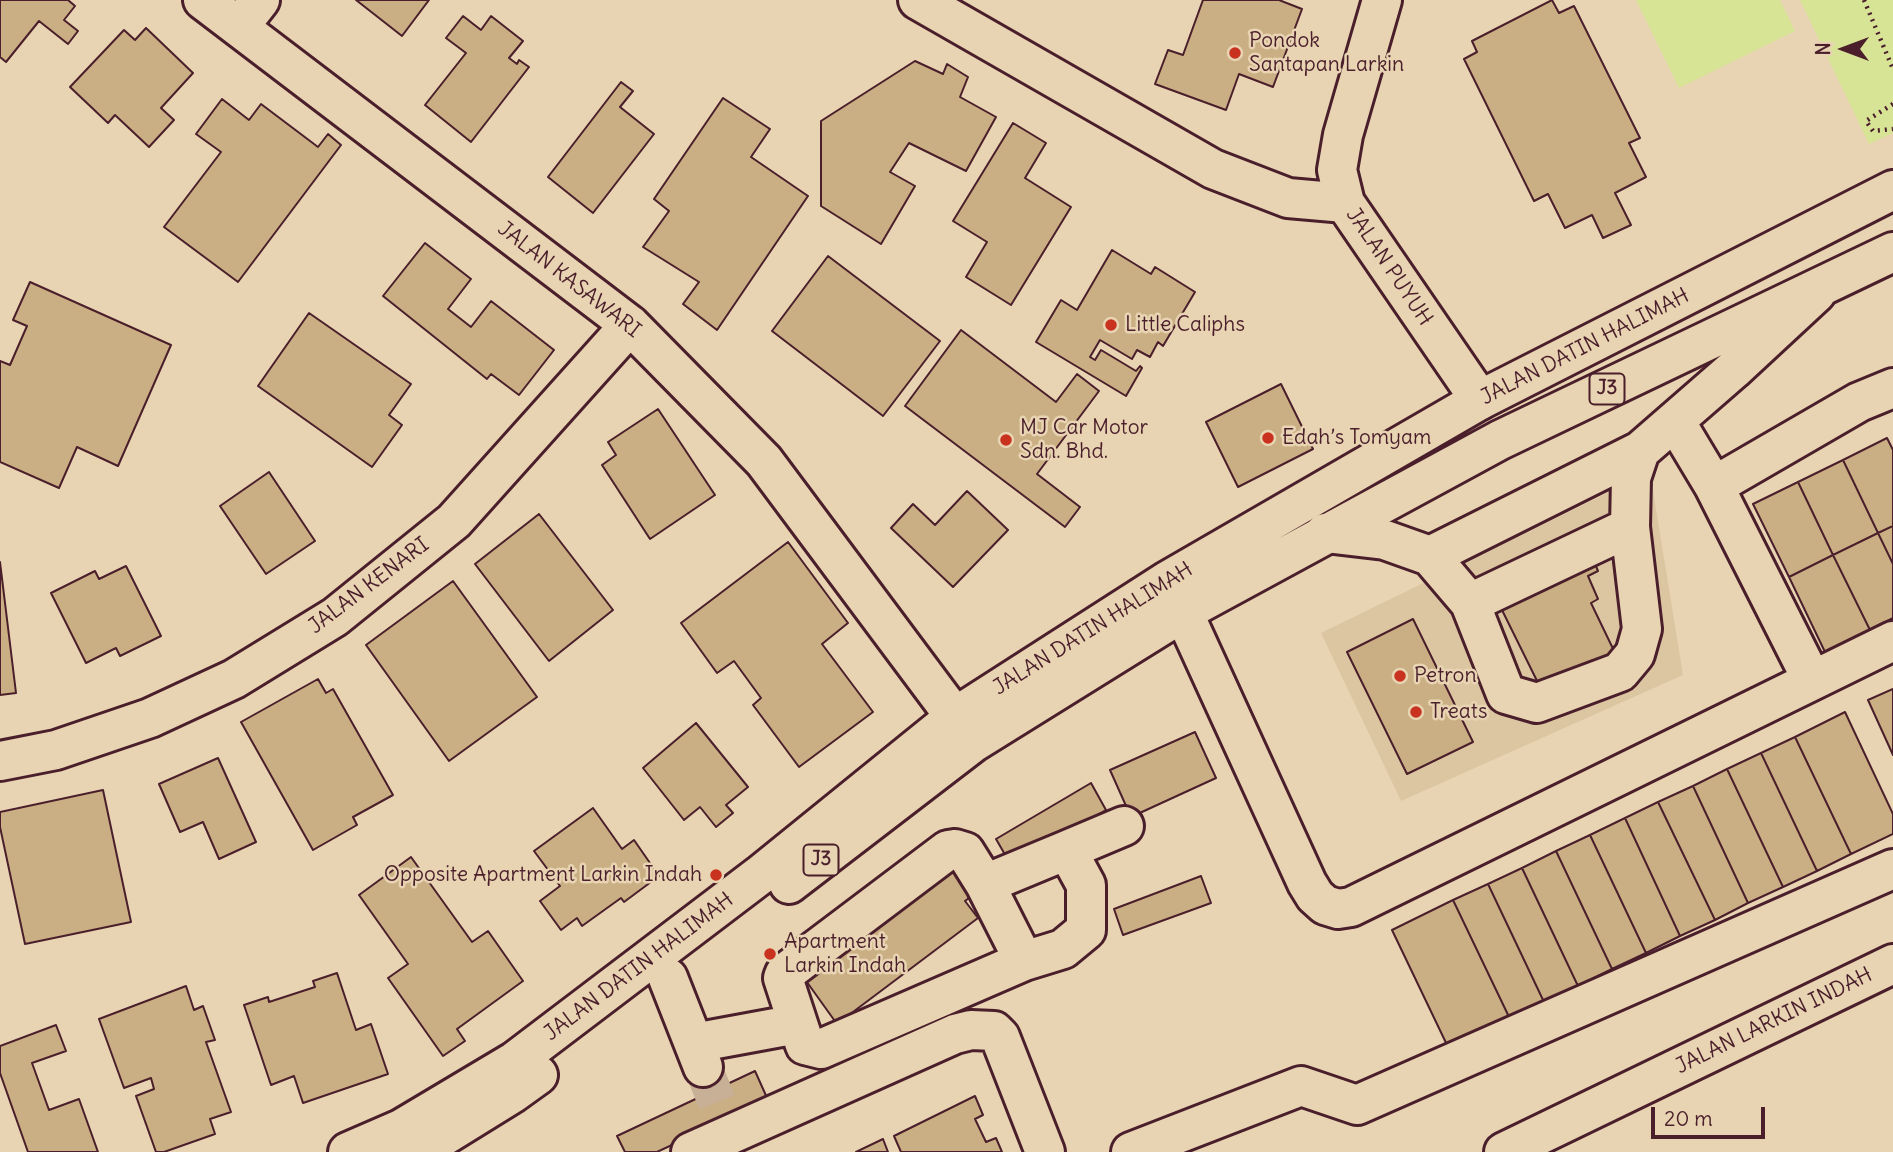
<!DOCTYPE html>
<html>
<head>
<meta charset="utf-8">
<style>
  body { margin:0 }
  #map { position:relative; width:1893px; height:1152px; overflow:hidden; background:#e8d4b2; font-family:Delius,sans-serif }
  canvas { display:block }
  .north { position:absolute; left:1809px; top:14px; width:70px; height:70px; -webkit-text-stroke:5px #e8d4b2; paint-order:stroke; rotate:270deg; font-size:19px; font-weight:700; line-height:28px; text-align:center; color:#4a1f2b }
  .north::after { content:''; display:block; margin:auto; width:24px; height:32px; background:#4a1f2b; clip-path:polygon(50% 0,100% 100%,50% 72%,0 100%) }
  .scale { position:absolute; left:1651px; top:1107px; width:114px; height:32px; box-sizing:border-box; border:4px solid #4a1f2b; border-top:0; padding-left:9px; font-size:21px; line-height:24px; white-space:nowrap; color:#4a1f2b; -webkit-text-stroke:5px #e8d4b2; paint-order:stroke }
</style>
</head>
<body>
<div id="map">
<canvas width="1893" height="1152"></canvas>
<div class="north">N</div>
<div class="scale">20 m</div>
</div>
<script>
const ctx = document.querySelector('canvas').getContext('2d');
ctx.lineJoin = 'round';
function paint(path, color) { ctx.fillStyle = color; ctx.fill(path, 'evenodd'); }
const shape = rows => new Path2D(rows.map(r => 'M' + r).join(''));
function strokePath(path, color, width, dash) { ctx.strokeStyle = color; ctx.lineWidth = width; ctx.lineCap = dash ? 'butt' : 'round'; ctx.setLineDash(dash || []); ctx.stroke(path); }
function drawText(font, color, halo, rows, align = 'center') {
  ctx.font = font + ' Delius,sans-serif'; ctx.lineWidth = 5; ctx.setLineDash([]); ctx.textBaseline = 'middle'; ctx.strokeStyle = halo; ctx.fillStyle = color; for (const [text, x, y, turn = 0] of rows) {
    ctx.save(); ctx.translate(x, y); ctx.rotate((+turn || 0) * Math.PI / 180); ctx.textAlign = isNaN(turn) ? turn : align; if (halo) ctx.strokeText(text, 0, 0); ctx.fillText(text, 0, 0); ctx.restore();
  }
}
const built = shape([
  [1650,472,1683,675,1401,801,1321,633]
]);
const green = shape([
  [1636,0,1780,0,1795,31,1679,88],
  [1800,0,1893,0,1893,133,1869,144]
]);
const building = shape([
  [0,0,68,0,75,6,64,20,78,31,68,44,39,21,6,62,0,57,0,0],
  [356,0,429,0,402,36,356,0],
  [1203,0,1279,0,1302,9,1273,87,1239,74,1226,110,1155,84,1168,50,1183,55,1203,0],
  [1552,0,1559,13,1574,6,1640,138,1629,143,1646,177,1615,193,1631,225,1603,238,1592,215,1565,228,1548,194,1534,201,1464,59,1477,52,1472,41,1552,0],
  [463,16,481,30,491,16,523,41,509,58,517,64,519,60,529,67,471,142,425,105,466,53,446,38,463,16],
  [146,28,193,73,161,108,174,120,149,147,115,115,108,123,70,87,124,30,135,40,146,28],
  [915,61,943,74,947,64,968,77,960,97,996,117,966,171,909,143,890,172,915,186,881,244,821,206,821,121,915,61],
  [621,82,633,91,620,107,654,134,593,213,548,177,621,82],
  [723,98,770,129,751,157,808,196,717,330,683,304,699,282,643,247,669,211,654,199,723,98],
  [222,99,249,120,261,104,318,147,328,134,341,145,238,282,164,227,221,152,196,134,222,99],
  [1013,123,1046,143,1025,178,1071,207,1011,305,966,277,987,242,953,221,1013,123],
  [425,243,471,279,448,309,471,327,491,301,554,350,519,395,491,374,487,379,383,296,425,243],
  [1112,250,1151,274,1155,267,1195,292,1163,346,1158,342,1150,357,1137,350,1132,359,1100,340,1090,357,1095,360,1101,350,1136,371,1140,366,1142,368,1126,396,1036,342,1061,300,1077,310,1112,250],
  [828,256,940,341,883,416,772,331,828,256],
  [30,282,171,345,118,466,77,447,59,488,0,462,0,361,10,365,27,326,13,320,30,282],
  [309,313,411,384,389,415,402,425,372,467,258,386,309,313],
  [961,330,1056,402,1077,374,1099,391,1037,474,1080,507,1065,527,905,406,961,330],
  [1281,384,1313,449,1238,487,1206,422,1281,384],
  [658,409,715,495,650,539,602,465,616,455,608,442,658,409],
  [1887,438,1893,450,1893,526,1878,533,1843,460,1887,438],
  [1843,460,1878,533,1833,555,1798,482,1843,460],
  [269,472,315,541,266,574,220,506,269,472],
  [1798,482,1833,555,1789,577,1753,504,1798,482],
  [967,491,1008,530,953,587,891,528,913,504,935,525,967,491],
  [539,514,613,610,549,661,475,564,539,514],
  [1893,526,1893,564,1878,533,1893,526],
  [1878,533,1893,564,1893,618,1870,630,1833,555,1878,533],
  [788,542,848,623,822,644,873,712,799,767,753,705,761,698,734,661,717,673,681,623,788,542],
  [1590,552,1598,571,1588,576,1598,599,1591,603,1617,657,1543,693,1500,606,1590,552],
  [1833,555,1870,630,1825,652,1789,577,1833,555],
  [0,562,16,693,0,695,0,562],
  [126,566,161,636,120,656,116,648,86,663,51,593,95,571,99,579,126,566],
  [453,581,537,697,449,761,366,645,453,581],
  [1413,619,1473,742,1407,774,1347,652,1413,619],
  [318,679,326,693,333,689,393,795,353,817,357,825,313,850,241,722,318,679],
  [1893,689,1893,755,1868,700,1893,689],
  [1845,712,1893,814,1893,834,1851,854,1795,737,1845,712],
  [696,723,748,787,726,805,733,813,716,827,700,807,684,820,643,768,696,723],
  [1195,732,1216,778,1131,817,1110,770,1195,732],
  [1795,737,1851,854,1817,871,1761,753,1795,737],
  [1761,753,1817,871,1783,887,1727,769,1761,753],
  [218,758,256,842,219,859,203,822,180,832,159,784,218,758],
  [1727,769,1783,887,1748,903,1693,786,1727,769],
  [1091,783,1106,810,1011,865,996,839,1091,783],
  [1693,786,1748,903,1715,920,1658,802,1693,786],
  [103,790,131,922,25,944,0,827,0,812,103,790],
  [1658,802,1715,920,1680,936,1625,818,1658,802],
  [593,808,622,849,634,840,659,876,624,902,621,898,582,926,577,918,561,930,540,901,560,886,534,851,593,808],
  [1625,818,1680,936,1646,953,1590,835,1625,818],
  [1590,835,1646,953,1612,969,1556,851,1590,835],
  [1556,851,1612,969,1578,986,1522,868,1556,851],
  [411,857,472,942,488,931,523,981,457,1029,465,1041,443,1056,388,978,408,964,359,895,411,857],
  [952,867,973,895,965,901,978,918,837,1024,804,978,952,867],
  [1522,868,1578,986,1544,1002,1488,884,1522,868],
  [1201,876,1211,903,1123,935,1114,909,1201,876],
  [1488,884,1544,1002,1510,1019,1453,900,1488,884],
  [1453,900,1510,1019,1448,1047,1392,930,1453,900],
  [337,973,356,1030,371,1024,388,1074,303,1103,294,1076,271,1085,244,1005,268,997,269,1002,315,987,313,981,337,973],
  [186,986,194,1010,203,1006,215,1040,206,1042,231,1112,210,1119,215,1134,164,1152,156,1152,136,1096,154,1089,151,1078,124,1088,99,1019,186,986],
  [56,1025,66,1051,32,1063,49,1110,79,1099,98,1152,28,1152,0,1073,0,1046,56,1025],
  [755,1071,768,1100,657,1152,625,1152,617,1136,755,1071],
  [975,1096,983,1115,975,1119,986,1142,996,1138,1002,1152,901,1152,894,1136,975,1096],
  [883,1139,888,1152,856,1152,883,1139]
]);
const minorTunnel = shape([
  [703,1067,724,1120]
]);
const path = shape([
  [1864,0,1893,69],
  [1893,104,1866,121,1873,131,1893,129]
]);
const minor = shape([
  [203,0,630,325,764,461,955,717],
  [918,0,1213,169,1288,198,1345,203],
  [1382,0,1343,135,1337,170,1345,203,1480,400],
  [239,27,260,0],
  [1675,421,1714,486,1812,680],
  [1714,486,1859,402,1893,388],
  [1325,533,1385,540,1430,556,1470,603,1506,694,1537,703,1620,672,1635,654,1642,629,1630,527,1631,478,1640,451],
  [1430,556,1640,451,1733,370,1816,293],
  [1470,603,1630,527],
  [1183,612,1307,883,1315,896,1325,905,1338,909,1351,907,1893,641],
  [0,761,56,750,150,718,234,679,335,617,454,521,630,325],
  [955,849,965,852,985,884,1024,961,821,1049,805,1045,783,978,785,973,948,850,955,849],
  [985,884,1067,850],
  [1024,961,1063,949,1086,930,1086,885,1067,850,1124,826],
  [668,978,703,1067],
  [694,1043,797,1024],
  [691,1152,955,1034,971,1030,994,1031,1000,1037,1045,1152],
  [1131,1152,1301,1086,1357,1105,1893,869],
  [1504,1152,1893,964]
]);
const major = shape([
  [789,884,974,742,1183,612,1500,440,1893,252],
  [348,1152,401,1129,515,1061,760,875,955,717,1167,581,1480,400,1893,190],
  [412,1152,434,1142,513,1093,538,1075]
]);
const markers = [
  [1235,53,7,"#c8321e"],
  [1111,325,7,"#c8321e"],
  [1268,438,7,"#c8321e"],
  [1006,440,7,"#c8321e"],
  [1400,676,7,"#c8321e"],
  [1416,712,7,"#c8321e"],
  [716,875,7,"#c8321e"],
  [770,954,7,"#c8321e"]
];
const shields = [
  [1607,389,35],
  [821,860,35]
];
const shieldNames = [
  ["J3",1607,389],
  ["J3",821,860]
];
const poiNames = [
  ["Pondok",1249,41],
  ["Santapan Larkin",1249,65],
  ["Little Caliphs",1125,325],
  ["MJ Car Motor",1020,428],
  ["Sdn. Bhd.",1020,452],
  ["Edah’s Tomyam",1282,438],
  ["Petron",1414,676],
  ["Treats",1430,712],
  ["Opposite Apartment Larkin Indah",702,875,"right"],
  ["Apartment",784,942],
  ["Larkin Indah",784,966]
];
const streetNames = [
  ["JALAN PUYUH",1389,267,56],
  ["JALAN KASAWARI",569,280,38],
  ["JALAN DATIN HALIMAH",1585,347,-27],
  ["JALAN KENARI",369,586,-37],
  ["JALAN DATIN HALIMAH",1093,629,-32],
  ["JALAN DATIN HALIMAH",639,967,-37],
  ["JALAN LARKIN INDAH",1774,1021,-26]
];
paint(built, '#dcc6a2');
paint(green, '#d7e496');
paint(building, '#c9af83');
strokePath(building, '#4a1f2b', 2);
strokePath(minorTunnel, '#c8b097', 38, [38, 19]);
strokePath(minor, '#4a1f2b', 44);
strokePath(major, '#4a1f2b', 44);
strokePath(path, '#4a1f2b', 4.5, [2, 5]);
strokePath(minor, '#e8d4b2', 38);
strokePath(major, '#e8d4b2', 38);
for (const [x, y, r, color] of markers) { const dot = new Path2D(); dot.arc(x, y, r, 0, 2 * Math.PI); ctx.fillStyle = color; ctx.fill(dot); strokePath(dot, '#e8d4b2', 2.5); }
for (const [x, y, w] of shields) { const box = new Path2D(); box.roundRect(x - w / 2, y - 15.5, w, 31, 5); ctx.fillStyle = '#e8d4b2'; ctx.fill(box); strokePath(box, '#4a1f2b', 2); }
drawText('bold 19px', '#4a1f2b', null, shieldNames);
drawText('21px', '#4a1f2b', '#e8d4b2', poiNames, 'left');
drawText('21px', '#4a1f2b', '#e8d4b2', streetNames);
</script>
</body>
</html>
